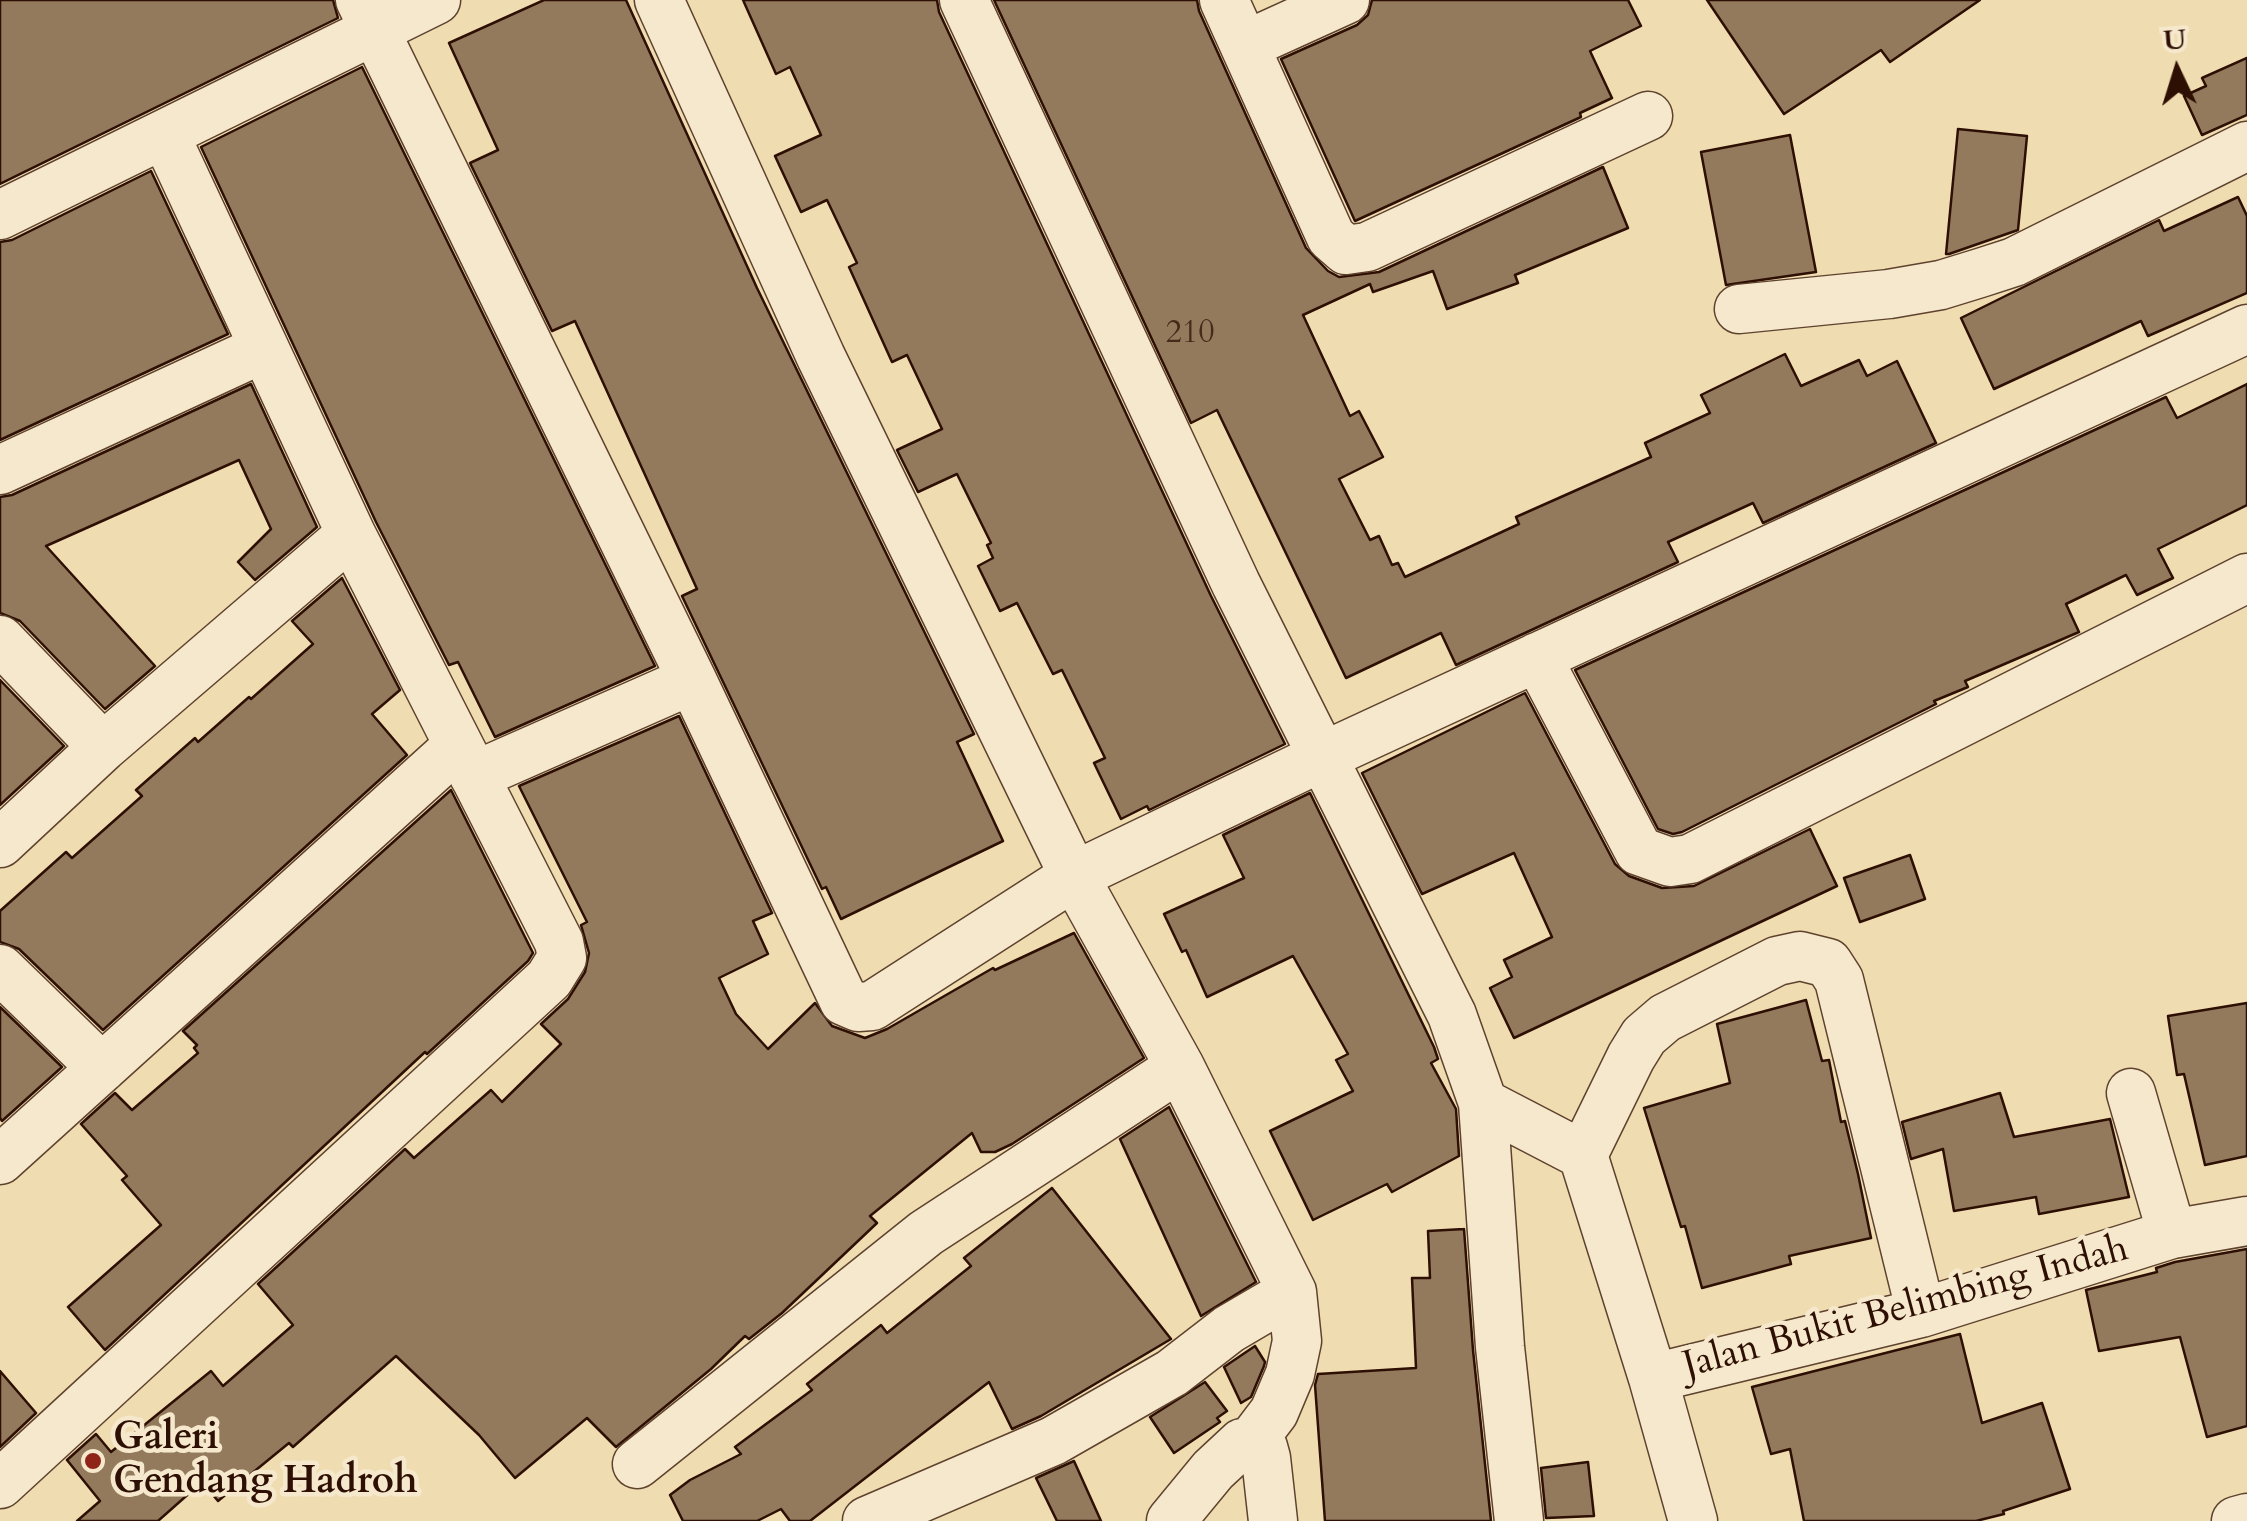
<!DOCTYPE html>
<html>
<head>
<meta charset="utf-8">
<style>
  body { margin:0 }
  #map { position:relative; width:2247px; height:1521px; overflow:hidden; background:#f0dcb1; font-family:Cardo,serif }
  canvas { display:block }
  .north { position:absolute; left:2127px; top:20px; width:100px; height:100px; -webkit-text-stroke:8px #f5e8cc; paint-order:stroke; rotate:356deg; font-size:28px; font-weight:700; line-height:40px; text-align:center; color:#2e0f03 }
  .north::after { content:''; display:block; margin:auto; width:35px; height:45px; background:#2e0f03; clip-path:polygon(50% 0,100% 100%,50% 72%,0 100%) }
</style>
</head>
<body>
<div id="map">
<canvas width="2247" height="1521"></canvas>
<div class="north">U</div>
</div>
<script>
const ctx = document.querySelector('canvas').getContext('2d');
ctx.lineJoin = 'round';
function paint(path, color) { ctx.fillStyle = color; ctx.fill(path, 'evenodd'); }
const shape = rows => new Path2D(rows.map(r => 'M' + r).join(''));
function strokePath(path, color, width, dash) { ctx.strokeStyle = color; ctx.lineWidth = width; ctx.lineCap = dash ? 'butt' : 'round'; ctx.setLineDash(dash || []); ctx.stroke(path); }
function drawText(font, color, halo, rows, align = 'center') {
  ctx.font = font + ' Cardo,serif'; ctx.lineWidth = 9; ctx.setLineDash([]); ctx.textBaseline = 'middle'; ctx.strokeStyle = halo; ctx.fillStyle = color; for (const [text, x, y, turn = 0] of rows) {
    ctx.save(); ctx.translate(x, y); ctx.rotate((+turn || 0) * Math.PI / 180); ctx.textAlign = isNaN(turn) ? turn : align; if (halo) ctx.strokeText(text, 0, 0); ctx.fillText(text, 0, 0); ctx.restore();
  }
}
const building = shape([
  [0,0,333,0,338,18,0,184,0,0],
  [544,0,626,0,757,288,974,734,957,742,1003,841,841,919,826,887,822,889,682,596,697,589,575,321,552,331,470,163,498,150,449,43,544,0],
  [743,0,937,0,939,12,1211,596,1285,744,1149,810,1147,806,1121,819,1094,763,1105,758,1062,670,1053,674,1017,603,1000,611,978,566,993,558,987,545,991,543,957,474,918,492,897,450,942,429,907,355,892,362,849,267,857,263,827,200,801,212,775,156,821,135,790,67,776,74,743,0],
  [994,0,1197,0,1199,11,1306,248,1328,271,1339,277,1379,272,1603,167,1628,228,1515,275,1518,283,1447,309,1433,271,1373,292,1370,284,1303,315,1350,416,1359,411,1383,457,1339,479,1370,540,1379,536,1392,565,1398,563,1405,577,1519,524,1516,517,1651,457,1645,443,1710,413,1701,395,1785,354,1801,386,1859,360,1867,376,1897,361,1936,443,1763,523,1753,503,1668,542,1678,562,1456,665,1441,633,1346,678,1217,410,1191,423,994,0],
  [1372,0,1628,0,1641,26,1590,51,1612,98,1580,113,1581,117,1355,221,1281,59,1357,25,1368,15,1372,0],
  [1707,0,1980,0,1890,62,1881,50,1784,114,1707,0],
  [2247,58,2247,115,2202,135,2184,96,2206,86,2202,78,2247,58],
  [362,67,655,666,495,737,458,662,449,665,376,522,201,147,362,67],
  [1958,129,2027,136,2018,230,1949,254,1946,254,1958,129],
  [1790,135,1816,272,1726,285,1701,152,1790,135],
  [151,171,228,334,0,440,0,242,12,240,151,171],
  [2238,197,2247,216,2247,293,2148,336,2141,321,1994,389,1961,318,2159,220,2164,231,2238,197],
  [251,384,317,527,255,580,238,562,271,529,239,460,46,546,155,666,105,709,20,621,0,613,0,497,12,495,251,384],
  [2247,384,2247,505,2158,549,2173,578,2137,595,2126,575,2066,604,2079,632,1965,681,1968,687,1934,701,1936,704,1682,832,1673,834,1658,829,1575,670,2166,397,2177,418,2247,384],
  [342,578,400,690,372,714,407,755,103,1030,19,949,0,942,0,911,66,852,72,858,142,796,136,790,195,738,198,742,249,697,251,699,313,644,292,621,342,578],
  [0,680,64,746,0,805,0,680],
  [1525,693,1615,864,1629,876,1662,888,1694,886,1810,829,1837,886,1514,1038,1490,988,1512,977,1504,960,1552,937,1514,853,1422,894,1362,773,1525,693],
  [679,716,772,913,753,921,768,954,719,978,736,1014,768,1049,815,1003,832,1026,865,1038,887,1029,993,968,995,970,1074,933,1144,1058,1012,1144,995,1152,981,1152,972,1133,870,1216,877,1223,782,1313,749,1339,745,1336,711,1369,616,1447,587,1418,515,1478,479,1435,396,1356,293,1447,289,1443,218,1501,202,1482,158,1521,77,1521,100,1501,67,1460,96,1434,111,1452,211,1371,223,1386,293,1325,258,1284,405,1149,414,1158,491,1090,502,1102,561,1044,541,1024,568,999,585,972,589,953,581,925,587,922,519,786,679,716],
  [451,790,533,953,528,961,427,1054,425,1052,105,1350,68,1307,161,1225,122,1180,127,1176,81,1124,115,1093,132,1110,198,1053,194,1048,197,1045,183,1031,451,790],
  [1310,793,1434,1047,1438,1059,1431,1063,1456,1109,1459,1156,1392,1192,1387,1184,1313,1220,1270,1131,1353,1091,1336,1060,1348,1054,1293,956,1207,997,1186,950,1182,952,1164,914,1244,878,1223,835,1310,793],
  [1910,855,1925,899,1860,922,1844,878,1910,855],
  [1806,1000,1822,1061,1829,1060,1841,1122,1845,1121,1858,1174,1871,1238,1789,1256,1791,1264,1702,1288,1685,1226,1681,1227,1644,1108,1730,1083,1717,1024,1806,1000],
  [2247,1003,2247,1156,2205,1165,2184,1074,2177,1075,2168,1016,2247,1003],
  [0,1007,62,1067,2,1121,0,1118,0,1007],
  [2000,1093,2014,1137,2110,1119,2129,1197,2039,1214,2036,1197,1954,1211,1943,1149,1911,1159,1902,1122,2000,1093],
  [1169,1107,1256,1282,1201,1316,1120,1139,1169,1107],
  [1052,1188,1171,1339,1041,1416,1012,1429,989,1382,810,1521,790,1521,781,1509,757,1521,683,1521,670,1495,690,1480,741,1454,735,1447,812,1390,807,1384,881,1325,887,1333,971,1266,964,1258,1052,1188],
  [1464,1229,1473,1350,1491,1521,1325,1521,1315,1385,1318,1374,1416,1368,1412,1278,1430,1278,1428,1231,1464,1229],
  [2247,1249,2247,1426,2207,1437,2180,1337,2099,1351,2086,1290,2157,1272,2156,1268,2175,1262,2247,1249],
  [1960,1334,1982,1423,2042,1403,2070,1489,2003,1511,2004,1514,1976,1521,1804,1521,1790,1449,1771,1454,1752,1387,1960,1334],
  [1255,1346,1265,1362,1264,1366,1251,1397,1241,1403,1224,1367,1255,1346],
  [0,1371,36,1413,0,1447,0,1371],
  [1205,1382,1227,1411,1217,1418,1220,1422,1174,1453,1150,1417,1205,1382],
  [1074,1461,1101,1521,1057,1521,1036,1478,1074,1461],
  [1588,1462,1594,1516,1546,1518,1541,1468,1588,1462]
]);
const street = shape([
  [360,0,692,680,844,1001,858,1007,872,1006,1074,876,1324,756,2247,329],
  [659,0,821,357,1074,876,1180,1067,1292,1292,1297,1341,1290,1374,1274,1412,1252,1441],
  [964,0,1236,584,1452,1015,1483,1103,1583,1155,1653,1378],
  [1224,0,1331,237,1346,250,1367,247,1648,116],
  [1246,45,1345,0],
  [0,215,436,0],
  [1739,309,1889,294,1941,285,1980,273,2014,262,2247,146],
  [0,470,264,348],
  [0,640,103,747],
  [1537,657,1639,851,1670,862,1690,859,2247,578],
  [474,776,692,680],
  [0,843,103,747,351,534],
  [0,969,102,1068],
  [2131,1093,2172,1234],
  [1483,1103,1500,1347,1519,1521],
  [1583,1155,1631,1057,1644,1036,1665,1018,1777,961,1800,956,1828,963,1839,980,1921,1313],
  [0,1160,458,746],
  [637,1464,926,1233,1180,1067],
  [0,1484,549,979,562,958,559,942,351,534,165,135],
  [867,1521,1053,1441,1172,1373,1229,1329,1292,1292],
  [1171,1521,1213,1470,1242,1443,1252,1441,1263,1447,1266,1458,1273,1521],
  [1693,1521,1653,1378,1921,1313,2172,1234,2247,1221],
  [2236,1521,2247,1518]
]);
const markers = [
  [93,1461,10,"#8f2418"]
];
const numberNames = [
  ["210",1190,335]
];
const streetNames = [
  ["Jalan Bukit Belimbing Indah",1906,1309,-15]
];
const poiNames = [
  ["Galeri",113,1439],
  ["Gendang Hadroh",113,1483]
];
paint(building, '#937a5d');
strokePath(building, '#2e0f03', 2.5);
strokePath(street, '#5e422e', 51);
strokePath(street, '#f5e8cc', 48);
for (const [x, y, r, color] of markers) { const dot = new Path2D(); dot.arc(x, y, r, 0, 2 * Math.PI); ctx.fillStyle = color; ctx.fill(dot); strokePath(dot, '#f5e8cc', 4); }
drawText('32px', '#472a1a', null, numberNames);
drawText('38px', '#2e0f03', '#f5e8cc', streetNames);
drawText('bold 38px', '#2e0f03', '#f5e8cc', poiNames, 'left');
</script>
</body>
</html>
